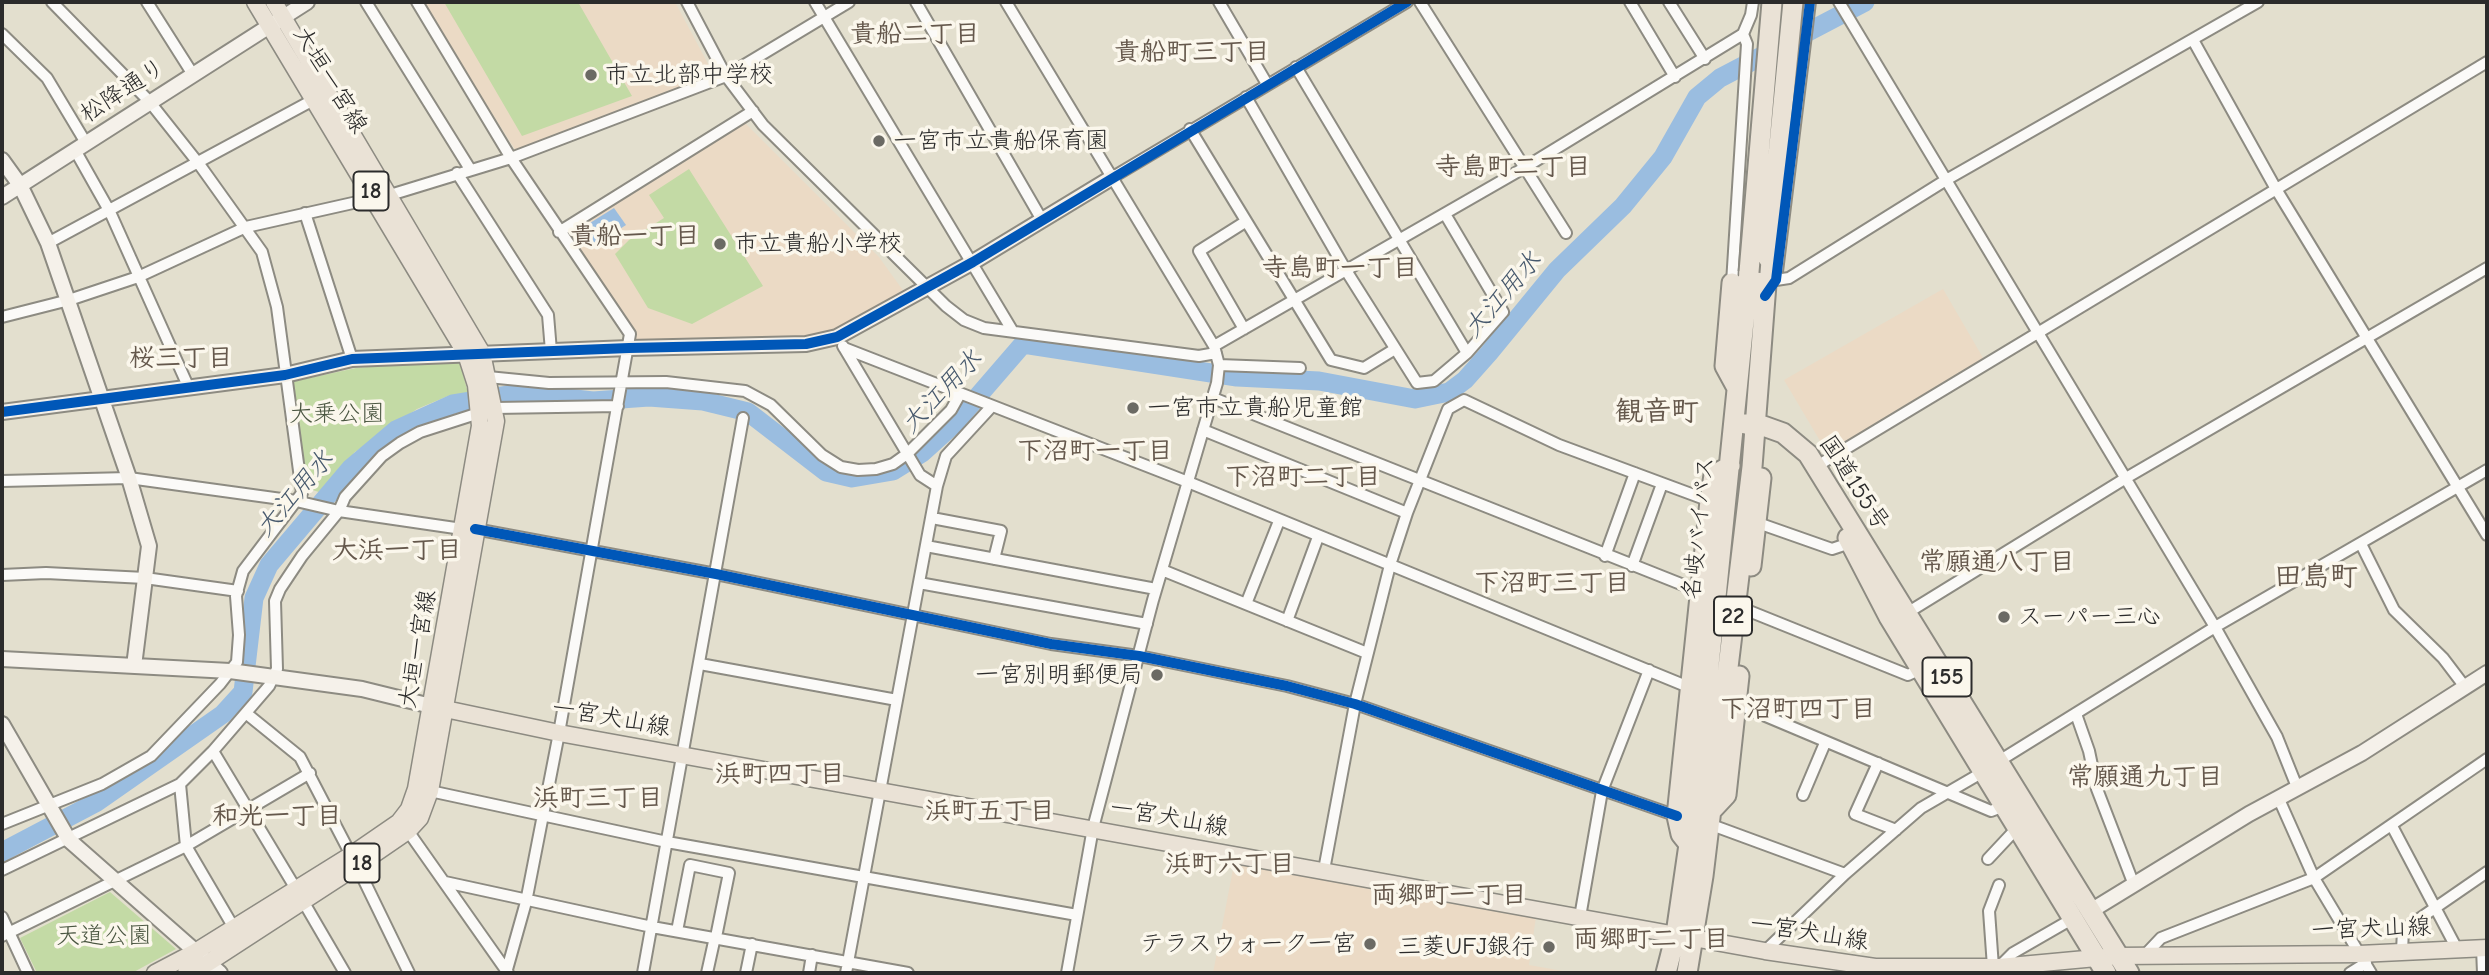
<!DOCTYPE html>
<html>
<head>
<meta charset="utf-8">
<style>
  body { margin:0 }
  #map { position:relative; width:2489px; height:975px; overflow:hidden; background:#e3dfce; font-family:"Comic Neue",sans-serif }
  canvas { display:block }
  .frame { position:absolute; inset:0; border:4px solid #2b2b2b; pointer-events:none }
</style>
</head>
<body>
<div id="map">
<canvas width="2489" height="975"></canvas>
<div class="frame"></div>
</div>
<script>
const ctx = document.querySelector('canvas').getContext('2d');
ctx.lineJoin = 'round';
function paint(path, color) { ctx.fillStyle = color; ctx.fill(path, 'evenodd'); }
const shape = rows => new Path2D(rows.map(r => 'M' + r).join(''));
function strokePath(path, color, width, dash) { ctx.strokeStyle = color; ctx.lineWidth = width; ctx.lineCap = dash ? 'butt' : 'round'; ctx.setLineDash(dash || []); ctx.stroke(path); }
function drawText(font, color, halo, rows, align = 'center') {
  ctx.font = font + ' "Comic Neue","Klee One",sans-serif'; ctx.lineWidth = 7; ctx.setLineDash([]); ctx.textBaseline = 'middle'; ctx.strokeStyle = halo; ctx.fillStyle = color; for (const [text, x, y, turn = 0] of rows) {
    ctx.save(); ctx.translate(x, y); ctx.rotate((+turn || 0) * Math.PI / 180); ctx.textAlign = isNaN(turn) ? turn : align; if (halo) ctx.strokeText(text, 0, 0); ctx.fillText(text, 0, 0); ctx.restore();
  }
}
const built = shape([
  [421,2,675,2,715,77,516,151],
  [743,121,879,257,907,296,866,322,814,338,642,347,567,232],
  [1943,289,1986,363,1829,456,1784,380],
  [1235,859,1537,910,1529,965,1574,973,1213,973]
]);
const green = shape([
  [444,2,578,2,632,96,522,136],
  [689,169,763,286,692,324,648,308,615,254,629,240,664,218,649,195],
  [459,360,468,393,448,396,417,409,355,452,322,493,306,488,291,382,356,368],
  [110,892,176,949,132,973,37,973,20,938]
]);
const water = shape([
  [614,208,626,225,593,246,582,228]
]);
const river = shape([
  [2,852,97,802,223,714,243,692,254,598,269,565,351,468,396,430,453,404,521,393,593,401,649,397,703,401,748,412,826,472,852,478,893,471,922,453,953,425,1023,344,1237,377,1319,381,1415,399,1449,392,1465,380,1489,353,1557,270,1623,206,1663,157,1697,97,1720,78,1865,2]
]);
const street = shape([
  [147,2,192,73],
  [366,2,470,169],
  [417,2,511,158,630,334,559,733,526,902,506,973],
  [687,2,726,76,763,125,946,306,964,320,984,328,1199,356,1216,353],
  [815,2,1012,330],
  [916,2,1042,220],
  [1006,2,1214,346,1219,365,1217,383,1153,600,1093,828,1067,973],
  [1219,2,1267,84],
  [1420,2,1566,233],
  [1630,2,1675,77],
  [1669,2,1705,59],
  [1810,2,1776,280,1789,278,1946,180,2258,2],
  [1839,2,2215,627,2277,737,2297,787],
  [2,34,47,78,86,143],
  [2193,40,2276,189,2487,535],
  [1296,67,1467,353],
  [1246,97,1347,272,1417,383,1434,381,1467,353,1503,312,1445,214],
  [1190,129,1331,360,1364,368,1395,349],
  [75,150,110,212,188,386],
  [457,173,548,315,551,351],
  [1113,177,1407,2],
  [390,195,511,158,726,76,849,2],
  [305,213,352,359],
  [559,232,753,111],
  [48,243,315,99],
  [1732,283,1747,44,1743,34,1751,15,1753,2],
  [2,317,69,300,138,277,246,227,375,198],
  [1244,329,1199,251,1245,222],
  [843,346,920,475,937,486,846,973],
  [1214,346,1524,168,1743,34],
  [844,348,1188,482,1691,688],
  [1219,365,1300,368],
  [488,377,549,383,666,382,745,391,771,405,822,455,841,467,858,470,876,469,893,464,907,454,951,410,960,394],
  [1213,398,1701,592],
  [495,408,618,406],
  [1203,430,1407,513],
  [1817,466,2487,62],
  [2,481,129,478,296,501,339,511,462,529],
  [937,486,946,456,992,406],
  [932,518,1001,531,994,559],
  [1758,523,1832,549,1850,543],
  [475,529,716,574,1051,644,1139,656,1287,686,1355,704,1677,816],
  [2361,544,2394,610,2443,658,2465,687],
  [926,546,1156,589],
  [1605,556,1635,473],
  [1632,566,1662,484],
  [1162,570,1367,653],
  [2,575,46,573,145,578,238,591],
  [919,583,1147,624],
  [1246,604,1279,521],
  [1744,609,1908,675,1921,669],
  [1907,613,2126,478,2487,268],
  [1287,621,1318,537],
  [700,664,897,700],
  [1737,704,1991,811,2004,806],
  [247,714,300,757,351,855],
  [2076,714,2089,751,2097,789,2134,885],
  [213,751,296,889],
  [1999,761,2215,627,2487,470],
  [1878,763,1855,814,1896,830],
  [180,784,186,846,234,928],
  [430,791,667,842,1077,915],
  [1803,795,1825,743],
  [2278,797,2314,878,2371,973],
  [2,824,102,784,151,756,220,684,237,662,239,635,236,596,243,571,302,493,277,307,262,252,199,164,149,101,52,2],
  [1709,824,1845,874],
  [2392,826,2457,949],
  [408,831,508,973],
  [1988,859,2017,828],
  [357,866,409,973],
  [2,870,180,784,213,751,269,686,277,669,275,601,280,589,302,556,339,511,345,497,382,456,400,443,420,432,479,413],
  [1324,870,1355,704,1390,565,1407,513,1448,409,1464,400,1559,445,1710,501],
  [445,882,652,927,908,973],
  [303,901,345,973],
  [2,917,28,973],
  [1580,917,1602,791,1649,670],
  [677,931,690,865,729,873,716,937],
  [2,936,186,846,310,773],
  [2482,948,2483,973],
  [1765,951,1845,874,1921,808,1983,772],
  [2402,951,2403,930,2487,872],
  [2144,956,2161,938,2314,878,2487,759],
  [1993,967,1989,911,1999,885],
  [1999,967,2013,953,2072,919],
  [643,973,743,418],
  [707,973,715,937],
  [746,973,752,944],
  [809,973,812,955],
  [2350,973,2366,963]
]);
const secondary = shape([
  [2,160,20,185,48,243,129,478,149,546,134,666],
  [2,197,307,2],
  [2,412,285,375,352,359,629,348,806,344,837,337,973,262,1113,177],
  [2,659,230,671,362,689,431,706],
  [2,724,69,840,220,973],
  [2089,912,2249,814,2362,753,2487,673]
]);
const primary = shape([
  [431,706,559,733,1765,951,1875,967,1999,967,2118,956,2359,954,2487,948],
  [155,973,195,952,351,855,399,822,409,809,416,789,480,426,476,385,466,354,255,2],
  [186,973,208,963,357,866,408,831,420,818,430,791,496,421,482,353,274,2]
]);
const highway = shape([
  [1732,283,1725,366,1737,388],
  [1745,424,1755,423,1783,433,1808,454,2129,973],
  [1848,538,1889,617,2106,973],
  [1751,566,1761,478],
  [1711,811,1726,795,1739,676],
  [1689,844,1681,834,1677,816,1710,501,1714,475,1730,466],
  [1666,973,1676,934,1695,803,1749,272],
  [1687,973,1703,876,1752,467,1768,258]
]);
const highwayBridge = shape([
  [1768,258,1793,2],
  [1749,272,1772,2]
]);
const cycleway = shape([
  [1765,296,1776,280,1810,2],
  [2,412,285,375,352,359,629,348,806,344,837,337,973,262,1407,2],
  [475,529,716,574,1051,644,1139,656,1287,686,1355,704,1677,816]
]);
const markers = [
  [591,75,7,"#6b6a64"],
  [879,141,7,"#6b6a64"],
  [720,244,7,"#6b6a64"],
  [1133,408,7,"#6b6a64"],
  [2004,617,7,"#6b6a64"],
  [1157,675,7,"#6b6a64"],
  [1370,944,7,"#6b6a64"],
  [1549,947,7,"#6b6a64"]
];
const shields = [
  [371,191,35],
  [1733,616,38],
  [1947,677,49],
  [362,863,35]
];
const shieldNames = [
  ["18",371,191],
  ["22",1733,616],
  ["155",1947,677],
  ["18",362,863]
];
const poiNames = [
  ["市立北部中学校",605,75],
  ["一宮市立貴船保育園",893,141],
  ["市立貴船小学校",734,244],
  ["一宮市立貴船児童館",1147,408],
  ["スーパー三心",2018,617],
  ["一宮別明郵便局",1143,675,"right"],
  ["テラスウォーク一宮",1356,944,"right"],
  ["三菱UFJ銀行",1535,947,"right"]
];
const streetNames = [
  ["大垣一宮線",330,80,59],
  ["松降通り",123,91,-33],
  ["国道155号",1854,483,57],
  ["名岐バイパス",1699,528,-84],
  ["大垣一宮線",418,649,-80],
  ["一宮犬山線",611,718,10],
  ["一宮犬山線",1169,818,10],
  ["一宮犬山線",2371,929,-2],
  ["一宮犬山線",1809,933,9]
];
const parkNames = [
  ["大乗公園",337,414],
  ["天道公園",104,936]
];
const neighbourhoodNames = [
  ["貴船二丁目",915,35],
  ["貴船町三丁目",1192,53],
  ["寺島町二丁目",1513,168],
  ["貴船一丁目",635,237],
  ["寺島町一丁目",1340,269],
  ["桜三丁目",181,359],
  ["下沼町一丁目",1095,452],
  ["下沼町二丁目",1303,478],
  ["大浜一丁目",397,551],
  ["常願通八丁目",1997,563],
  ["下沼町三丁目",1552,584],
  ["下沼町四丁目",1798,710],
  ["浜町四丁目",780,775],
  ["常願通九丁目",2145,778],
  ["浜町三丁目",598,799],
  ["浜町五丁目",990,812],
  ["和光一丁目",277,817],
  ["浜町六丁目",1230,865],
  ["両郷町一丁目",1449,896],
  ["両郷町二丁目",1651,940]
];
const waterNames = [
  ["大江用水",1503,295,-49],
  ["大江用水",942,392,-46],
  ["大江用水",295,494,-49]
];
const quarterNames = [
  ["観音町",1657,412],
  ["田島町",2316,577]
];
paint(built, '#ebdac5');
paint(green, '#c3daa5');
paint(water, '#9abde0');
strokePath(river, '#9abde0', 19);
strokePath(street, '#8d8b82', 14);
strokePath(secondary, '#8d8b82', 18);
strokePath(primary, '#8d8b82', 19);
strokePath(highway, '#8d8b82', 23);
strokePath(street, '#fbfaf8', 10);
strokePath(secondary, '#f5f1ea', 14);
strokePath(primary, '#eae2d6', 16);
strokePath(highway, '#eae2d6', 19);
strokePath(highwayBridge, '#8d8b82', 23, []);
strokePath(highwayBridge, '#eae2d6', 19);
strokePath(cycleway, '#0057b8', 10);
for (const [x, y, r, color] of markers) { const dot = new Path2D(); dot.arc(x, y, r, 0, 2 * Math.PI); ctx.fillStyle = color; ctx.fill(dot); strokePath(dot, '#fbf7ec', 2.5); }
for (const [x, y, w] of shields) { const box = new Path2D(); box.roundRect(x - w / 2, y - 19.5, w, 39, 5); ctx.fillStyle = '#fbf7ec'; ctx.fill(box); strokePath(box, '#2b2b2b', 2); }
drawText('bold 23px', '#2b2b2b', null, shieldNames);
drawText('24px', '#2b2b2b', '#fbf7ec', poiNames, 'left');
drawText('24px', '#2b2b2b', '#fbf7ec', streetNames);
drawText('24px', '#4a5641', '#fbf7ec', parkNames);
drawText('bold 26px', '#65584c', '#fbf7ec', neighbourhoodNames);
drawText('italic 26px', '#47596d', '#fbf7ec', waterNames);
drawText('bold 28px', '#65584c', '#fbf7ec', quarterNames);
</script>
</body>
</html>
